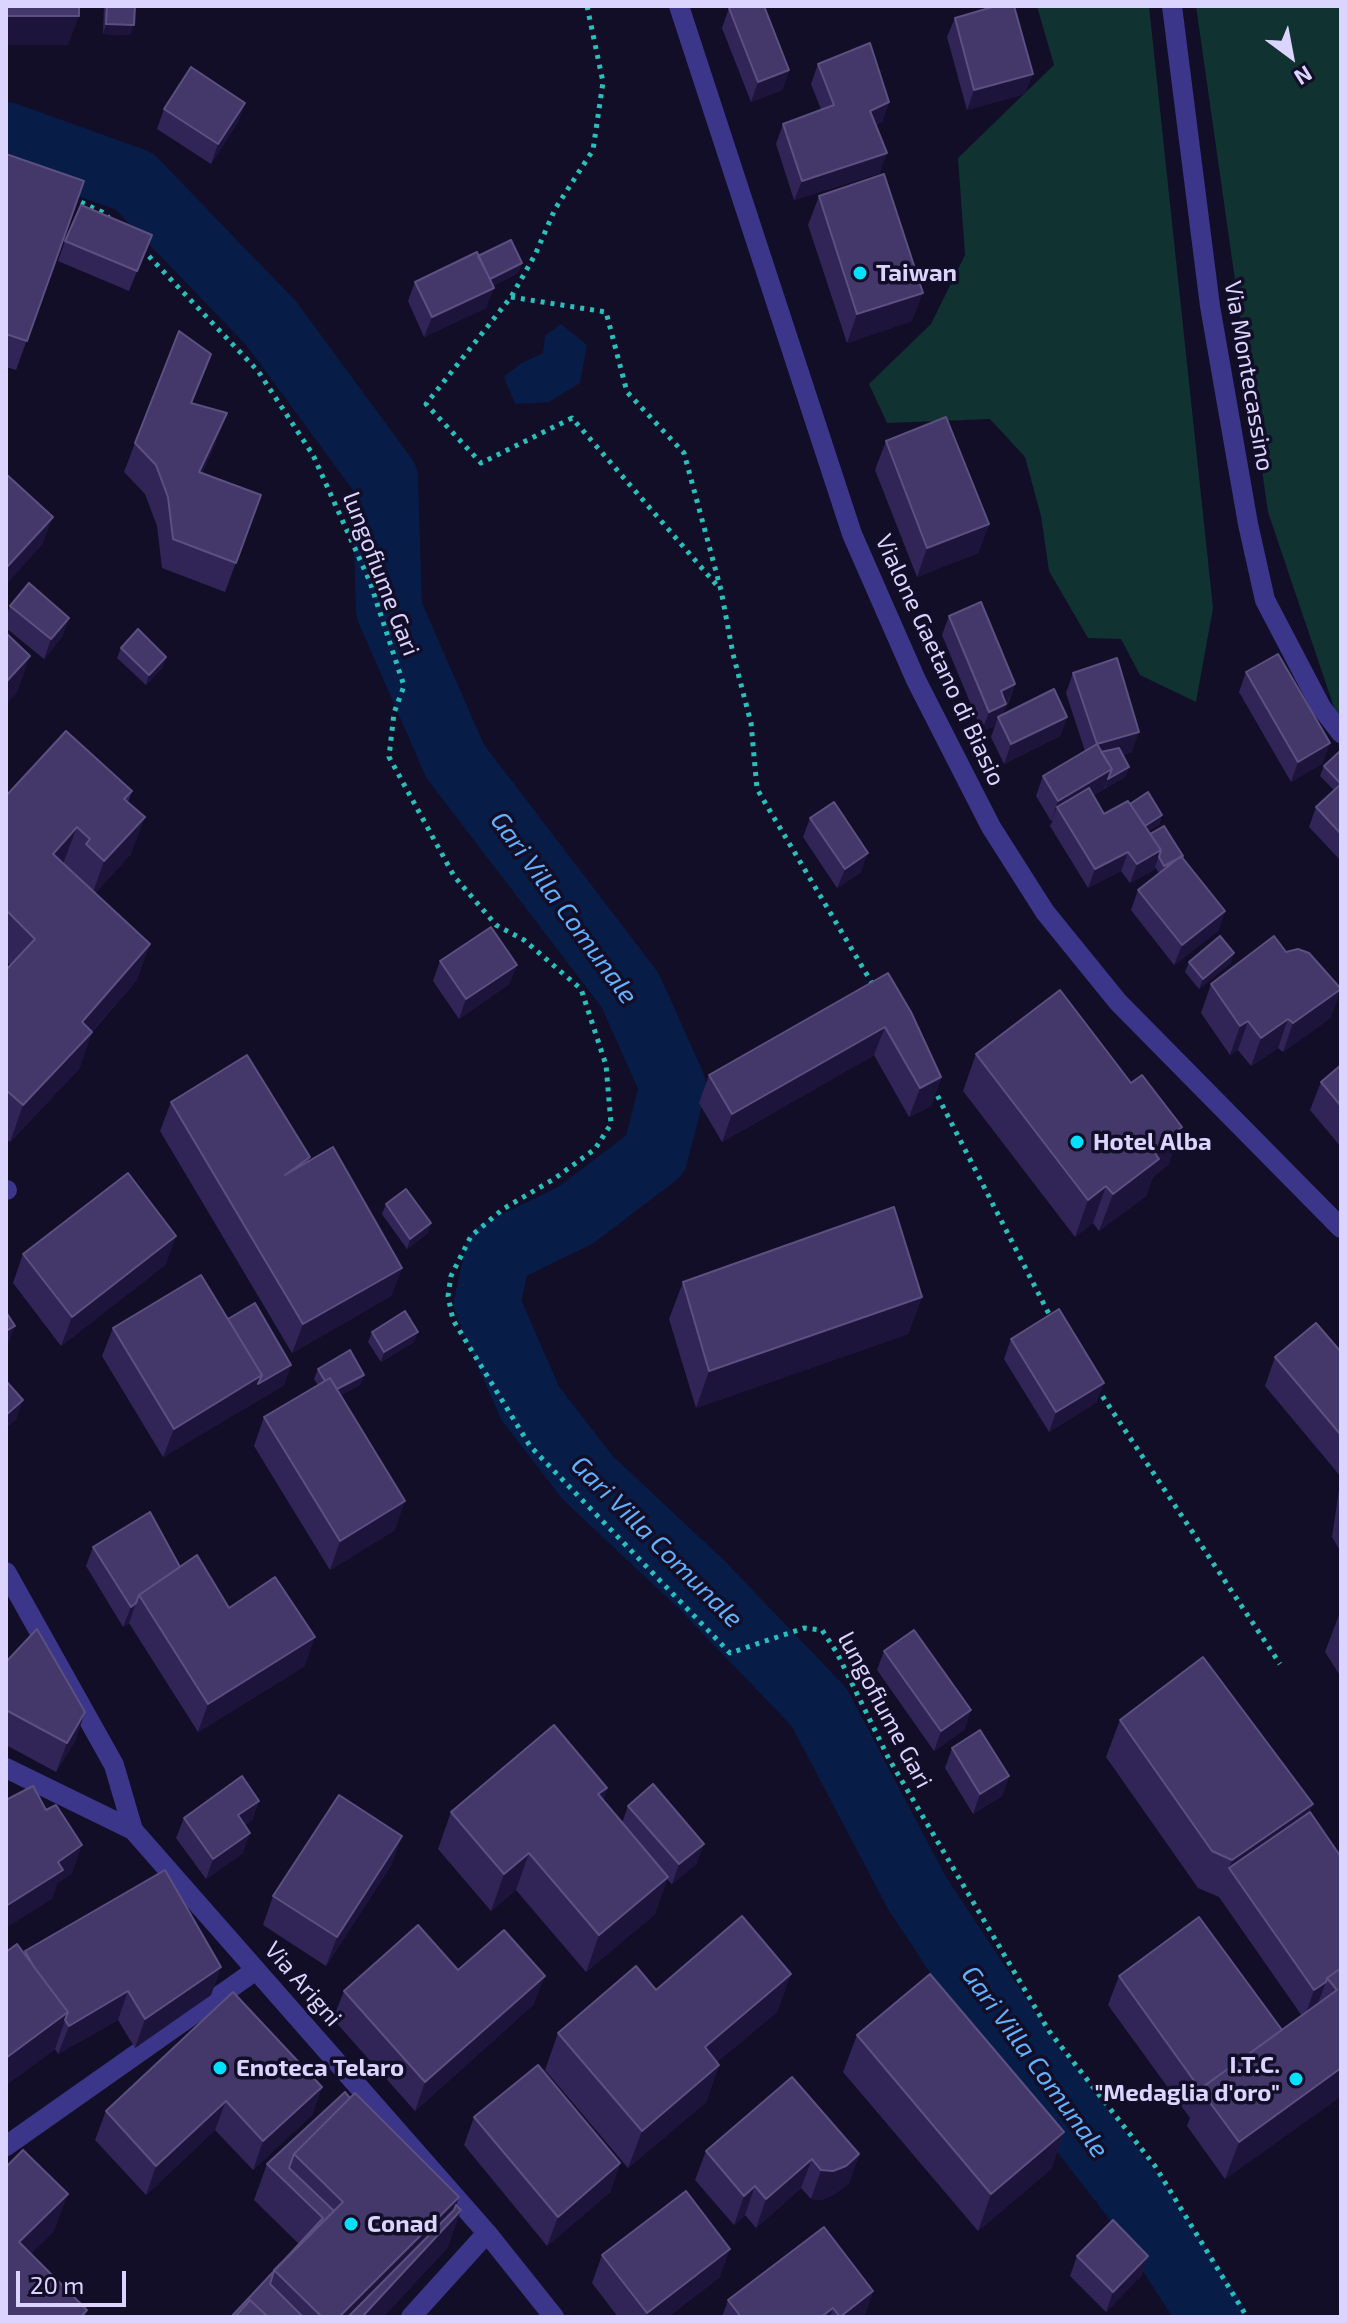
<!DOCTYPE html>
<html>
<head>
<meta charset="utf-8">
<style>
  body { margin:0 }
  #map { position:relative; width:1347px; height:2323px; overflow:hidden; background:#130e27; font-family:"Exo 2",sans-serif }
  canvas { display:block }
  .frame { position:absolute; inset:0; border:8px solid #dad4ff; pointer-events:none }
  .north { position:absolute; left:1251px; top:16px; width:80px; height:80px; -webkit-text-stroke:6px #130e27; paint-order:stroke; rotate:148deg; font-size:22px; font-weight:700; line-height:32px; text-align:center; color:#dad4ff }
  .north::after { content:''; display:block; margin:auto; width:28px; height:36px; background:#dad4ff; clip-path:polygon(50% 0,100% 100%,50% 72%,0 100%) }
  .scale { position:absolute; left:16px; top:2271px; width:110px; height:36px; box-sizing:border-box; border:4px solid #dad4ff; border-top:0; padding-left:10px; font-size:24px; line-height:28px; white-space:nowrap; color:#dad4ff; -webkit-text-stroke:6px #130e27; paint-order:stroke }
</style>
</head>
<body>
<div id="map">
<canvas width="1347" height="2323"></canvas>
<div class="frame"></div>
<div class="north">N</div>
<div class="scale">20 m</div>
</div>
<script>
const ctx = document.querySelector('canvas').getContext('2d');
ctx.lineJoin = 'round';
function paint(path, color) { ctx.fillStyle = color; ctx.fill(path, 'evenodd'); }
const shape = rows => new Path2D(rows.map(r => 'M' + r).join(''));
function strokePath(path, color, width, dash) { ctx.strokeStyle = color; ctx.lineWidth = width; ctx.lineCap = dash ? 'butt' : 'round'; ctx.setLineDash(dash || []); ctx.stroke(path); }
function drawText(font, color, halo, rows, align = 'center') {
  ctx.font = font + ' "Exo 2",sans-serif'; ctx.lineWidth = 7; ctx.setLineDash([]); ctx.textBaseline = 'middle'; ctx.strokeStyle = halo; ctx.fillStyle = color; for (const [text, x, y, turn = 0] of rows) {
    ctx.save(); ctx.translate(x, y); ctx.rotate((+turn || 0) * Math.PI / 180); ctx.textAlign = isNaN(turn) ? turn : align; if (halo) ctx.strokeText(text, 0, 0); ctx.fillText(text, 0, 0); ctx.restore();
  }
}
const green = shape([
  [1037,6,1149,6,1213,608,1196,702,1140,675,1121,639,1088,638,1049,571,1041,516,1025,457,990,419,887,423,869,384,931,324,965,255,958,158,1054,65],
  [1196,6,1341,6,1341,728,1268,512]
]);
const water = shape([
  [561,324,587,345,580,383,549,402,515,404,504,377,520,364,543,353,545,336]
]);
const river = shape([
  [6,135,134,181,271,323,385,478,389,610,455,761,630,990,673,1086,655,1155,576,1215,498,1253,487,1304,530,1403,588,1478,701,1584,819,1707,917,1893,1024,2055,1134,2197,1212,2317]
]);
const path = shape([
  [587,6,603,82,593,150,555,209,535,255,511,297,426,404,481,463,572,418,720,589],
  [72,198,102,212,109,218],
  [142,249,258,371,313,455,370,582,404,686,394,713,389,757,454,876,496,925,524,940,581,989,606,1065,611,1124,595,1149,554,1179,503,1209,471,1236,451,1276,448,1296,453,1320,530,1446,730,1653,804,1628,822,1630,837,1653,889,1759,1049,2031,1155,2166,1247,2317],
  [511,297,606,312,627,392,684,453,721,590,733,654,751,723,757,789,873,985],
  [933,1087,1052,1320],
  [1097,1388,1280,1664]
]);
const minor = shape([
  [679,6,852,534,916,680,991,827,1045,912,1118,1002,1341,1228],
  [1172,6,1210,306,1248,524,1265,600,1321,707,1341,733],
  [6,1190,7,1190],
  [6,1572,114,1765,133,1830],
  [6,1768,133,1830,487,2233,554,2317],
  [6,2146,256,1970],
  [411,2317,487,2233]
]);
const wall = shape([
  [104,6,135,6,130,35,103,34],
  [729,8,789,70,782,90,751,102,722,28],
  [955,18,1025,94,967,110,947,37],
  [818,64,889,102,882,122,876,125,880,173,794,200,776,144,783,124,821,109,811,84],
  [245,103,238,122,211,164,157,129,164,109],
  [6,154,84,181,16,370,6,367],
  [819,196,912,321,847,343,808,225],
  [152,235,129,291,58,261,65,241],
  [478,256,522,263,518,273,493,286,486,308,424,337,408,301,415,282],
  [211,354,192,403,216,442,202,473,261,495,225,592,162,568,157,526,145,494,124,472,135,443],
  [886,441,989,524,978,553,917,577,875,470],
  [10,606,69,618,62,637,44,659,6,628,6,617],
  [949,616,1015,684,1008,704,1006,705,1003,714,1067,717,1060,736,1004,764,991,737,995,726,982,731,942,635],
  [121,648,163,667,146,685,117,658],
  [1246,672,1323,763,1291,782,1239,692],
  [1073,673,1132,752,1123,755,1129,767,1125,777,1094,795,1104,814,1130,804,1162,815,1159,825,1148,831,1150,834,1182,857,1225,911,1218,931,1174,965,1131,910,1138,890,1159,873,1155,867,1154,870,1130,883,1121,871,1088,888,1050,826,1053,820,1051,821,1036,796,1043,776,1085,751,1066,693],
  [1341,754,1341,861,1309,827,1316,807,1334,790,1320,776,1324,766],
  [132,791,128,802,131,854,95,893,150,944,136,981,92,1032,79,1069,10,1142,6,1139,6,970,10,965,6,960,6,796],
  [810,818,861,872,837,888,803,837],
  [1286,952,1341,989,1330,1018,1283,1052,1278,1048,1251,1066,1238,1050,1230,1055,1201,1013,1211,984],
  [440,961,517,965,509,984,459,1019,433,981],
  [1189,962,1231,963,1199,989,1185,972],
  [888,973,941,1077,931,1106,909,1117,874,1055,722,1142,699,1103,709,1075],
  [976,1054,1169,1164,1153,1177,1146,1196,1099,1231,1093,1223,1075,1237,963,1091],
  [1341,1065,1341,1147,1310,1110,1321,1082],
  [171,1102,310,1157,309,1161,402,1268,391,1296,292,1353,160,1131],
  [386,1204,428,1233,407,1249,382,1214],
  [176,1236,165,1265,61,1346,13,1283,23,1254],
  [683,1282,922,1297,908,1334,696,1408,669,1319],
  [228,1319,291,1365,284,1385,163,1457,102,1356,113,1328],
  [372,1332,414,1342,381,1362,368,1342],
  [1011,1339,1097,1402,1049,1432,1004,1359],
  [1341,1352,1341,1477,1265,1386,1275,1357],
  [318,1369,364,1375,360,1385,341,1395,395,1530,330,1570,254,1446,264,1417,318,1385,314,1379],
  [1341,1477,1341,1552,1332,1537],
  [93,1547,180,1567,229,1608,305,1666,198,1732,129,1623,123,1627,86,1566],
  [1341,1614,1341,1677,1325,1652,1339,1615],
  [884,1651,971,1710,964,1730,934,1751,877,1670],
  [6,1662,85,1712,75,1741,56,1772,6,1745],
  [1120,1720,1310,1812,1341,1857,1341,2096,1225,2179,1187,2126,1190,2118,1108,2005,1119,1976,1282,2030,1302,2016,1219,1897,1198,1888,1106,1757],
  [952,1748,1009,1776,1002,1796,973,1814,945,1768],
  [607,1788,603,1800,622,1823,628,1806,697,1863,672,1884,667,1879,655,1914,586,1972,516,1890,491,1911,438,1849,451,1812],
  [259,1801,252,1820,245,1825,243,1853,206,1879,176,1838,184,1818],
  [392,1864,326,1966,263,1925,273,1896],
  [25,1951,221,1967,211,1995,135,2048,118,2020,58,2054,55,2049,6,2085,6,1952,24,1953],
  [458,1970,534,2004,415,2111,333,2019,344,1991],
  [656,1990,778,2011,717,2062,719,2065,706,2102,628,2168,545,2070,558,2033],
  [857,2035,1064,2132,1051,2169,978,2231,843,2072],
  [322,2087,312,2115,253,2170,215,2130,146,2195,95,2140,106,2111],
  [345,2092,456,2205,448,2247,383,2317,231,2317,299,2244,254,2200,267,2164],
  [474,2117,620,2163,610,2192,547,2246,464,2145],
  [706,2151,859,2154,849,2183,835,2194,822,2200,811,2199,801,2188,756,2228,745,2215,734,2225,695,2180],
  [602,2255,720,2277,668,2317,618,2317,592,2283],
  [1077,2256,1148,2256,1141,2276,1106,2312,1070,2276],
  [873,2291,864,2317,722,2317,728,2300]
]);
const shadedWall = shape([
  [6,16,79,16,68,45,6,45],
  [106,24,134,25,130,35,103,34],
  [789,70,782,90,751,102,758,82],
  [1033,74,1025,94,967,110,974,90],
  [889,102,882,122,863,130,870,111],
  [245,103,238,122,211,164,218,144],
  [887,153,880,173,794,200,802,181],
  [152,235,145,254,129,291,137,271],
  [522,263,518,273,483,291,486,281],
  [494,288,486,308,424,337,432,317],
  [923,293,912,321,847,343,857,314],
  [227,413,216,442,189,501,199,472],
  [53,517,42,545,6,585,6,568],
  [989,524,978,553,917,577,927,548],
  [69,618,62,637,44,659,51,639],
  [30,656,17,693,6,704,6,682],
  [166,657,163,667,146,685,149,675],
  [1015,684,1000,721,998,717,995,726,982,731,989,712,1001,691],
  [1067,717,1060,736,1004,764,1011,744],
  [1139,732,1132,752,1098,762,1097,744],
  [1330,743,1323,763,1291,782,1298,762],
  [1129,767,1125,777,1105,789,1108,779],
  [1112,769,1104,789,1062,814,1057,807,1051,821,1058,801],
  [1162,815,1159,825,1139,837,1143,827],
  [145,817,131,854,91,898,104,861],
  [77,827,63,864,53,854],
  [1161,850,1154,870,1130,883,1137,864],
  [1128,852,1121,871,1088,888,1095,869],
  [868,853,861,872,837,888,845,869],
  [1225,911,1218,931,1174,965,1182,945],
  [150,944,136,981,79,1046,92,1032,79,1069,10,1142,23,1105,82,1022],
  [1234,953,1231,963,1199,989,1203,979],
  [517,965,509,984,459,1019,466,999],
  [1341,989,1330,1018,1283,1052,1293,1023],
  [1288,1019,1278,1048,1251,1066,1261,1038],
  [1248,1021,1238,1050,1230,1055,1240,1026],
  [885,1027,874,1055,722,1142,732,1114],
  [941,1077,931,1106,909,1117,920,1088],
  [1182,1127,1169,1164,1153,1177,1146,1196,1099,1231,1113,1194,1153,1150],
  [1106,1186,1093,1223,1075,1237,1088,1200],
  [431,1223,428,1233,407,1249,410,1239],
  [176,1236,165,1265,61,1346,72,1317],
  [402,1268,391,1296,292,1353,303,1324],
  [922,1297,908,1334,696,1408,709,1371],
  [15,1326,6,1350,6,1331],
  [418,1332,414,1342,381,1362,384,1352],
  [291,1365,284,1385,163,1457,174,1429,262,1375],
  [364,1375,360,1385,328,1403,331,1393],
  [1104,1383,1097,1402,1049,1432,1056,1412],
  [23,1400,16,1420,6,1428,6,1415],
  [405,1501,395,1530,330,1570,340,1541],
  [136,1603,129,1623,123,1627,131,1607],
  [315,1637,305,1666,198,1732,208,1704],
  [971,1710,964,1730,934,1751,941,1731],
  [85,1712,75,1741,56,1772,67,1743],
  [1009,1776,1002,1796,973,1814,980,1794],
  [607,1788,594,1825,598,1794],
  [259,1801,252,1820,231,1835,238,1815],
  [1313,1804,1299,1841,1229,1868,1232,1860],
  [250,1833,243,1853,206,1879,213,1859],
  [402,1836,392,1864,326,1966,337,1937],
  [704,1844,697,1863,672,1884,679,1864],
  [82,1845,72,1874,58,1883,52,1899,6,1928,6,1906,58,1862],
  [529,1853,516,1890,491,1911,504,1874],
  [668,1877,655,1914,586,1972,599,1935],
  [221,1967,211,1995,135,2048,145,2019],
  [791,1974,778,2011,691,2084,705,2047],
  [545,1976,534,2004,415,2111,425,2082],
  [1326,1982,1315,2011,1304,2019,1314,1990],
  [128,1991,118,2020,58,2054,69,2026],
  [68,2012,55,2049,6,2085,6,2058],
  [719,2065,706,2102,628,2168,642,2131],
  [1341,2068,1341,2096,1225,2179,1239,2142],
  [322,2087,312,2115,253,2170,263,2141],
  [226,2101,215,2130,146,2195,156,2166],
  [1064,2132,1051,2169,978,2231,991,2194],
  [859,2154,849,2183,835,2194,822,2200,811,2199,821,2170],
  [812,2159,801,2188,756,2228,766,2199],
  [620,2163,610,2192,547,2246,558,2217],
  [755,2186,745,2215,734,2225,744,2196],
  [68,2194,54,2231,6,2279,19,2242],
  [459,2197,450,2223,461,2210,448,2247,383,2317,339,2317],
  [730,2249,720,2277,668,2317,645,2317,647,2313],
  [1148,2256,1141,2276,1106,2312,1113,2292],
  [873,2291,864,2317,840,2317],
  [833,2308,830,2317,821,2317]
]);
const building = shape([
  [6,6,79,6,79,16,6,16,6,6],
  [107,6,135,6,134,25,106,24,107,6],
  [734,6,764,6,789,70,758,82,729,8,734,6],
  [996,6,1014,6,1033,74,974,90,955,18,996,6],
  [870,43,889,102,870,111,887,153,802,181,783,124,834,105,818,64,870,43],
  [191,67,245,103,218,144,164,109,191,67],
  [6,154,84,181,27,341,6,334,6,154],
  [884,174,923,293,857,314,819,196,884,174],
  [81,205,152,235,137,271,65,241,81,205],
  [511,240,522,263,490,279,478,256,511,240],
  [477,252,494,288,432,317,415,282,477,252],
  [179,331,211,354,191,403,227,413,199,472,261,495,236,563,173,539,168,497,156,465,135,443,179,331],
  [946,417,989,524,927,548,886,441,946,417],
  [6,474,53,517,6,568,6,474],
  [29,583,69,618,51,639,10,606,29,583],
  [981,602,1015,684,1001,691,1006,704,989,712,949,616,981,602],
  [138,629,166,657,149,675,121,648,138,629],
  [6,633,30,656,6,682,6,633],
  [1278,654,1330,743,1298,762,1246,672,1278,654],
  [1117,658,1139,732,1097,744,1073,673,1117,658],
  [1054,689,1067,717,1011,744,998,717,1054,689],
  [66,731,132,791,124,799,145,817,104,861,86,844,90,839,77,827,53,854,150,944,82,1022,92,1032,23,1105,6,1090,6,970,35,939,6,910,6,796,66,731],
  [1097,744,1112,769,1058,801,1043,776,1097,744],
  [1119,748,1129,767,1108,779,1112,769,1101,752,1119,748],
  [1339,752,1341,754,1341,784,1324,766,1339,752],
  [1341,784,1341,834,1316,807,1341,784],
  [1089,788,1104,814,1128,801,1161,850,1137,864,1128,852,1095,869,1057,807,1089,788],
  [1148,792,1162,815,1145,826,1130,804,1148,792],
  [834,802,868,853,845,869,810,818,834,802],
  [1164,826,1183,856,1164,866,1159,857,1161,850,1150,834,1164,826],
  [1181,856,1225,911,1182,945,1138,890,1181,856],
  [491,927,517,965,466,999,440,961,491,927],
  [1220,936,1234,953,1203,979,1189,962,1220,936],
  [1274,936,1286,952,1298,949,1309,953,1341,989,1293,1023,1288,1019,1261,1038,1248,1021,1240,1026,1211,984,1274,936],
  [888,973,911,1012,941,1077,920,1088,885,1027,732,1114,709,1075,888,973],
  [1060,990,1131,1083,1142,1075,1182,1127,1153,1150,1159,1159,1113,1194,1106,1186,1088,1200,976,1054,1060,990],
  [247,1055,310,1157,285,1175,333,1147,402,1268,303,1324,171,1102,247,1055],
  [1341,1065,1341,1106,1321,1082,1341,1065],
  [128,1173,176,1236,72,1317,23,1254,128,1173],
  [406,1189,431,1223,410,1239,386,1204,406,1189],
  [894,1207,922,1297,709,1371,683,1282,894,1207],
  [201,1275,262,1375,174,1429,113,1328,201,1275],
  [255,1303,291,1365,258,1384,262,1375,228,1319,255,1303],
  [1059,1309,1104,1383,1056,1412,1011,1339,1059,1309],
  [405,1311,418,1332,384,1352,372,1332,405,1311],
  [6,1312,15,1326,6,1331,6,1312],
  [1316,1323,1341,1352,1341,1435,1275,1357,1316,1323],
  [350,1350,364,1375,337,1389,330,1378,325,1381,318,1369,350,1350],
  [330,1378,405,1501,340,1541,264,1417,330,1378],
  [6,1381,23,1400,6,1415,6,1381],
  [150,1512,180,1567,139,1595,136,1603,131,1607,93,1547,150,1512],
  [197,1555,229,1608,275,1577,315,1637,208,1704,139,1595,197,1555],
  [37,1629,85,1712,67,1743,6,1710,6,1662,37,1629],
  [914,1630,971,1710,941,1731,884,1651,914,1630],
  [1203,1657,1313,1804,1232,1860,1212,1851,1120,1720,1203,1657],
  [554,1725,607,1788,598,1794,668,1877,599,1935,529,1853,504,1874,451,1812,554,1725],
  [980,1730,1009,1776,980,1794,952,1748,980,1730],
  [242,1776,259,1801,238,1815,250,1833,213,1859,184,1818,242,1776],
  [653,1784,704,1844,679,1864,628,1806,653,1784],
  [33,1786,46,1810,56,1805,82,1845,58,1862,63,1870,6,1906,6,1800,33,1786],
  [339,1795,402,1836,337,1937,273,1896,339,1795],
  [1310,1812,1341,1857,1341,1968,1327,1978,1326,1982,1314,1990,1229,1868,1310,1812],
  [165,1870,221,1967,145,2019,128,1991,69,2026,65,2020,68,2012,34,1967,25,1951,165,1870],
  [742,1916,791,1974,705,2047,719,2065,642,2131,558,2033,636,1966,656,1990,742,1916],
  [1199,1917,1282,2030,1200,2089,1119,1976,1199,1917],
  [418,1925,458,1970,504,1930,545,1976,425,2082,344,1991,418,1925],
  [17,1944,68,2012,6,2058,6,1952,17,1944],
  [1341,1968,1341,2068,1239,2142,1200,2089,1337,1990,1327,1978,1341,1968],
  [930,1974,1064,2132,991,2194,857,2035,930,1974],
  [233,1992,322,2087,263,2141,226,2101,156,2166,106,2111,233,1992],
  [538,2065,620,2163,558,2217,474,2117,538,2065],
  [792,2077,859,2154,846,2166,833,2171,821,2170,812,2159,766,2199,755,2186,744,2196,706,2151,792,2077],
  [345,2092,350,2098,294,2154,289,2168,334,2211,275,2270,323,2218,267,2164,345,2092],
  [355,2093,459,2197,339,2317,322,2317,274,2270,343,2202,294,2154,355,2093],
  [23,2150,68,2194,19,2242,87,2310,81,2317,6,2317,6,2167,23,2150],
  [686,2191,730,2249,647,2313,602,2255,686,2191],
  [456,2205,461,2210,362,2317,348,2317,454,2210,456,2205],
  [1113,2220,1148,2256,1113,2292,1077,2256,1113,2220],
  [824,2227,873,2291,840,2317,833,2308,821,2317,741,2317,728,2300,824,2227],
  [274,2271,270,2284,303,2317,268,2317,250,2300,235,2317,231,2317,274,2271],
  [250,2300,268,2317,235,2317,250,2300]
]);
const markers = [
  [860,273,8,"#00e0ff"],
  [1077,1142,8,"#00e0ff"],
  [220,2068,8,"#00e0ff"],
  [1296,2079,8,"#00e0ff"],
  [351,2224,8,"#00e0ff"]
];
const poiNames = [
  ["Taiwan",876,273],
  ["Hotel Alba",1093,1142],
  ["I.T.C.",1280,2065,"right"],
  ["\"Medaglia d'oro\"",1280,2093,"right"],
  ["Enoteca Telaro",236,2068],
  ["Conad",367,2224]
];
const streetNames = [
  ["Via Montecassino",1249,376,80],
  ["lungofiume Gari",381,574,69],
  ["Vialone Gaetano di Biasio",940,660,65],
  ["lungofiume Gari",885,1710,62],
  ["Via Arigni",303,1984,49]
];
const waterNames = [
  ["Gari Villa Comunale",564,908,54],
  ["Gari Villa Comunale",657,1542,45],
  ["Gari Villa Comunale",1035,2062,54]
];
paint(green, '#103231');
paint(water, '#071d47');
strokePath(river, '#071d47', 66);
strokePath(path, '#27c0ba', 5, [4, 6]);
strokePath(minor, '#3b3689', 20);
paint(wall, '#312557');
paint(shadedWall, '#1d143c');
paint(building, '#433869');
strokePath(building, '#5b5080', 2);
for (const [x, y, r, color] of markers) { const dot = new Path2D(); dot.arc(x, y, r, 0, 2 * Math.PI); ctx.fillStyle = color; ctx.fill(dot); strokePath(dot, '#130e27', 3); }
drawText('bold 24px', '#dad4ff', '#130e27', poiNames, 'left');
drawText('24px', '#dad4ff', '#130e27', streetNames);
drawText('italic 26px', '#62b3ff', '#130e27', waterNames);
</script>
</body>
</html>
